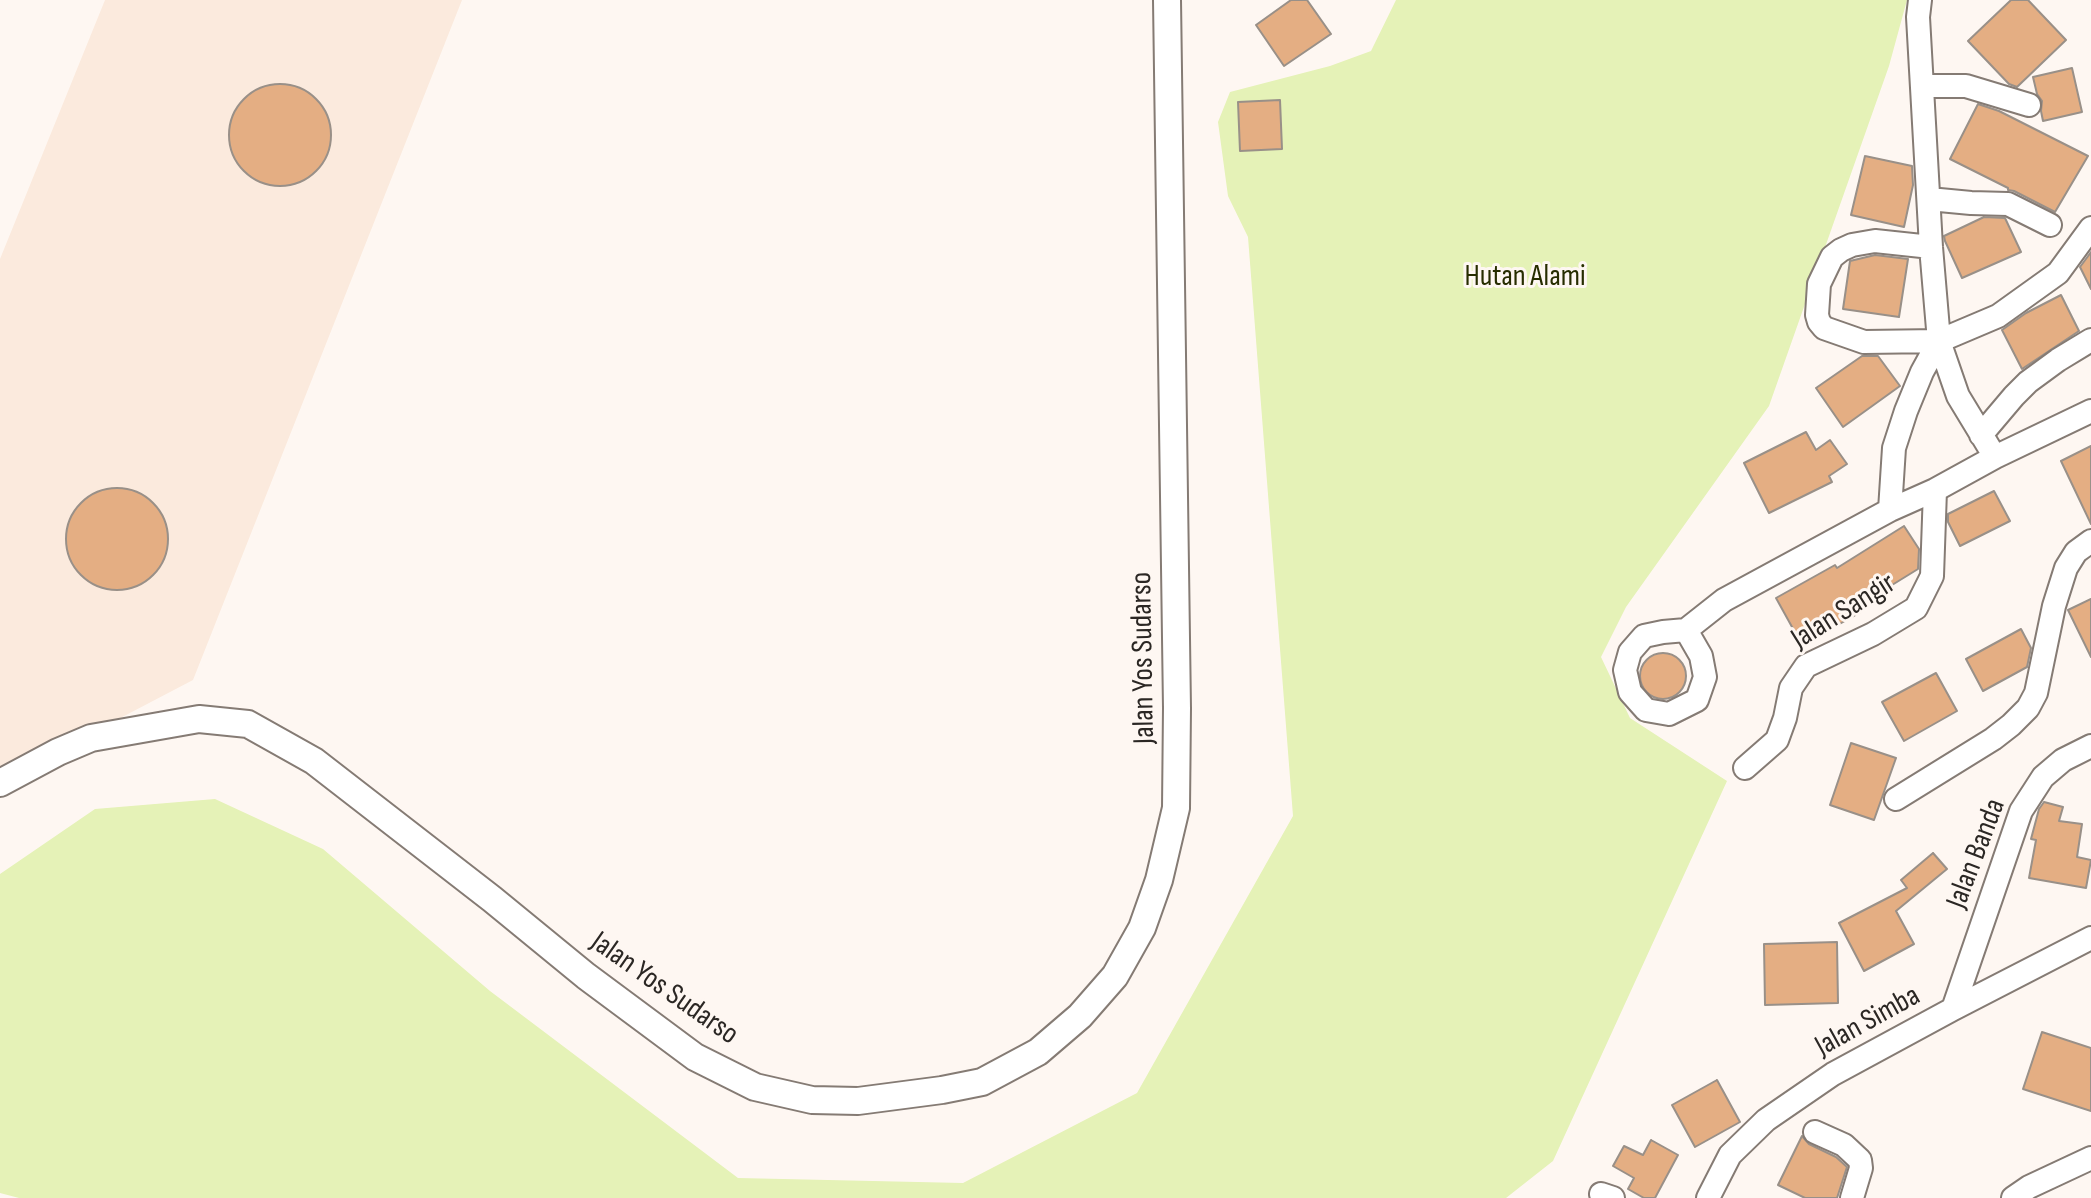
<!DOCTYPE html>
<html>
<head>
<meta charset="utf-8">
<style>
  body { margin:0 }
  canvas { display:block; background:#fef7f2 }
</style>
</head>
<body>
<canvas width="2091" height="1198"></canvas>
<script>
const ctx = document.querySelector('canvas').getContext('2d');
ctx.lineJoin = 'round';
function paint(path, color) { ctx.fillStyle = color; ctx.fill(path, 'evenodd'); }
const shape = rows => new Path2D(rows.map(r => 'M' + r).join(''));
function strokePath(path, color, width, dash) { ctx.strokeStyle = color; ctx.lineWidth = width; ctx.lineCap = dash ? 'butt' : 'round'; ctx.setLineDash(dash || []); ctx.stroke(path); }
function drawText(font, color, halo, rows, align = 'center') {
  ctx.font = font + ' "Sofia Sans Condensed",sans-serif'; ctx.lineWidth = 6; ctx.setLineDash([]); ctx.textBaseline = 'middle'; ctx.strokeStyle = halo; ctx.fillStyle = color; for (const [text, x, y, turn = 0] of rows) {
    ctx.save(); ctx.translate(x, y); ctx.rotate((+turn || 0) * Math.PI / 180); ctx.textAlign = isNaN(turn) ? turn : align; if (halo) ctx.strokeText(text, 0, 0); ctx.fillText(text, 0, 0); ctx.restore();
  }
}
const built = shape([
  [105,0,462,0,193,680,0,781,0,259]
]);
const green = shape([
  [1396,0,1907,0,1889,66,1769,406,1626,607,1601,657,1630,718,1727,781,1553,1161,1506,1198,19,1198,0,1193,0,874,95,809,215,799,323,849,490,991,738,1178,963,1183,1137,1093,1293,816,1248,237,1228,196,1218,122,1230,92,1330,66,1371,51]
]);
const building = shape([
  [1291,0,1307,0,1331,34,1284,66,1256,25,1291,0],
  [2011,0,2028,0,2066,40,2017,87,2009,84,1968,41,2011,0],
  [2072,68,2082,112,2043,121,2041,111,2042,101,2037,94,2033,77,2072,68],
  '229 135a51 51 0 1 1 102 0a51 51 0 1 1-102 0Z',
  [1280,100,1282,149,1240,151,1238,102,1280,100],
  [1978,104,1999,111,2088,156,2055,212,2014,191,2008,190,2008,188,1950,159,1978,104],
  [1865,156,1912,166,1913,185,1904,227,1851,215,1865,156],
  [1984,217,2005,218,2021,252,1962,278,1945,241,1944,236,1984,217],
  [2091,252,2091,289,2080,267,2091,252],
  [1875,255,1908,259,1899,317,1843,309,1850,261,1875,255],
  [2061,295,2079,331,2022,369,2002,330,2026,313,2061,295],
  [1862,356,1878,356,1900,386,1843,427,1816,388,1862,356],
  [1806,432,1816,450,1830,440,1847,464,1829,476,1832,482,1769,513,1744,463,1806,432],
  [2091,446,2091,524,2061,461,2091,446],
  '66 539a51 51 0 1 1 102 0a51 51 0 1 1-102 0Z',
  [1994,491,2010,521,1960,546,1948,522,1948,514,1994,491],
  [1904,526,1919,549,1918,569,1858,606,1861,612,1802,645,1776,598,1835,565,1837,568,1904,526],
  [2091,599,2091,657,2068,610,2091,599],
  [2021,629,2031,648,2027,667,1983,691,1966,659,2021,629],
  '1640 676a23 23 0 1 1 46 0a23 23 0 1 1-46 0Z',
  [1936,673,1957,711,1904,741,1882,702,1936,673],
  [1851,743,1896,758,1874,820,1830,805,1851,743],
  [2044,802,2063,807,2059,821,2082,824,2077,857,2091,860,2086,888,2029,878,2036,840,2031,839,2039,809,2044,802],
  [1933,853,1947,869,1896,911,1914,944,1864,971,1839,923,1907,888,1901,880,1933,853],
  [1837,942,1838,1003,1765,1005,1764,944,1837,942],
  [2042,1032,2091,1048,2091,1111,2023,1089,2042,1032],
  [1717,1080,1740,1122,1695,1147,1672,1105,1717,1080],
  [1802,1136,1809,1144,1836,1157,1847,1167,1837,1198,1805,1198,1778,1185,1802,1136],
  [1651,1140,1678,1155,1655,1198,1644,1198,1628,1189,1634,1178,1613,1166,1624,1146,1643,1155,1651,1140]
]);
const minor = shape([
  [1920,0,1918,17,1931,247,1939,341,1958,396,1995,457],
  [1924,86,1966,86,2029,105],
  [1929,199,1971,203,2008,204,2050,225],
  [1931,247,1875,241,1852,245,1841,250,1832,257,1819,284,1817,315,1819,322,1824,328,1864,342,1939,341,1998,316,2058,273,2091,228],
  [1981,435,2014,396,2028,382,2058,360,2091,340],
  [1890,510,1894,448,1906,411,1922,372,1939,341],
  [1686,630,1701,656,1705,677,1697,700,1669,714,1646,710,1630,692,1625,670,1630,652,1644,636,1663,632,1686,630,1724,600,1890,510,1935,490,1995,457,2091,411],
  [1745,768,1777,740,1785,718,1791,688,1806,666,1873,634,1916,608,1932,576,1935,490],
  [1896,799,1993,739,2011,725,2028,708,2036,693,2054,606,2066,568,2076,552,2091,541],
  [1953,1009,2021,811,2043,777,2063,760,2091,746],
  [1815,1132,1844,1145,1860,1160,1861,1168,1852,1198],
  [1601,1194,1613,1198],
  [1708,1198,1730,1155,1766,1120,1833,1074,1953,1009,2091,938],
  [2013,1198,2029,1187,2091,1158]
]);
const major = shape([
  [0,783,58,752,91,738,199,719,248,724,314,761,492,899,586,976,695,1057,755,1087,812,1100,858,1101,942,1090,982,1082,1038,1052,1080,1016,1115,976,1142,928,1159,880,1176,808,1177,708,1167,0]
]);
const parkNames = [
  ["Hutan Alami",1525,277]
];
const streetNames = [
  ["Jalan Sangir",1844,612,-32],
  ["Jalan Yos Sudarso",1144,658,-91],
  ["Jalan Banda",1977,854,-69],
  ["Jalan Yos Sudarso",664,989,35],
  ["Jalan Simba",1868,1022,-29]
];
paint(built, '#fbeadd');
paint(green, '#e5f2b7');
paint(building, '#e4ae83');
strokePath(building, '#999088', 2);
strokePath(minor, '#857b74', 26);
strokePath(major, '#857b74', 30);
strokePath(minor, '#fff', 22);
strokePath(major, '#fff', 26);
drawText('30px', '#272d00', '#fef7f2', parkNames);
drawText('30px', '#2b2724', '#fef7f2', streetNames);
</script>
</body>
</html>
